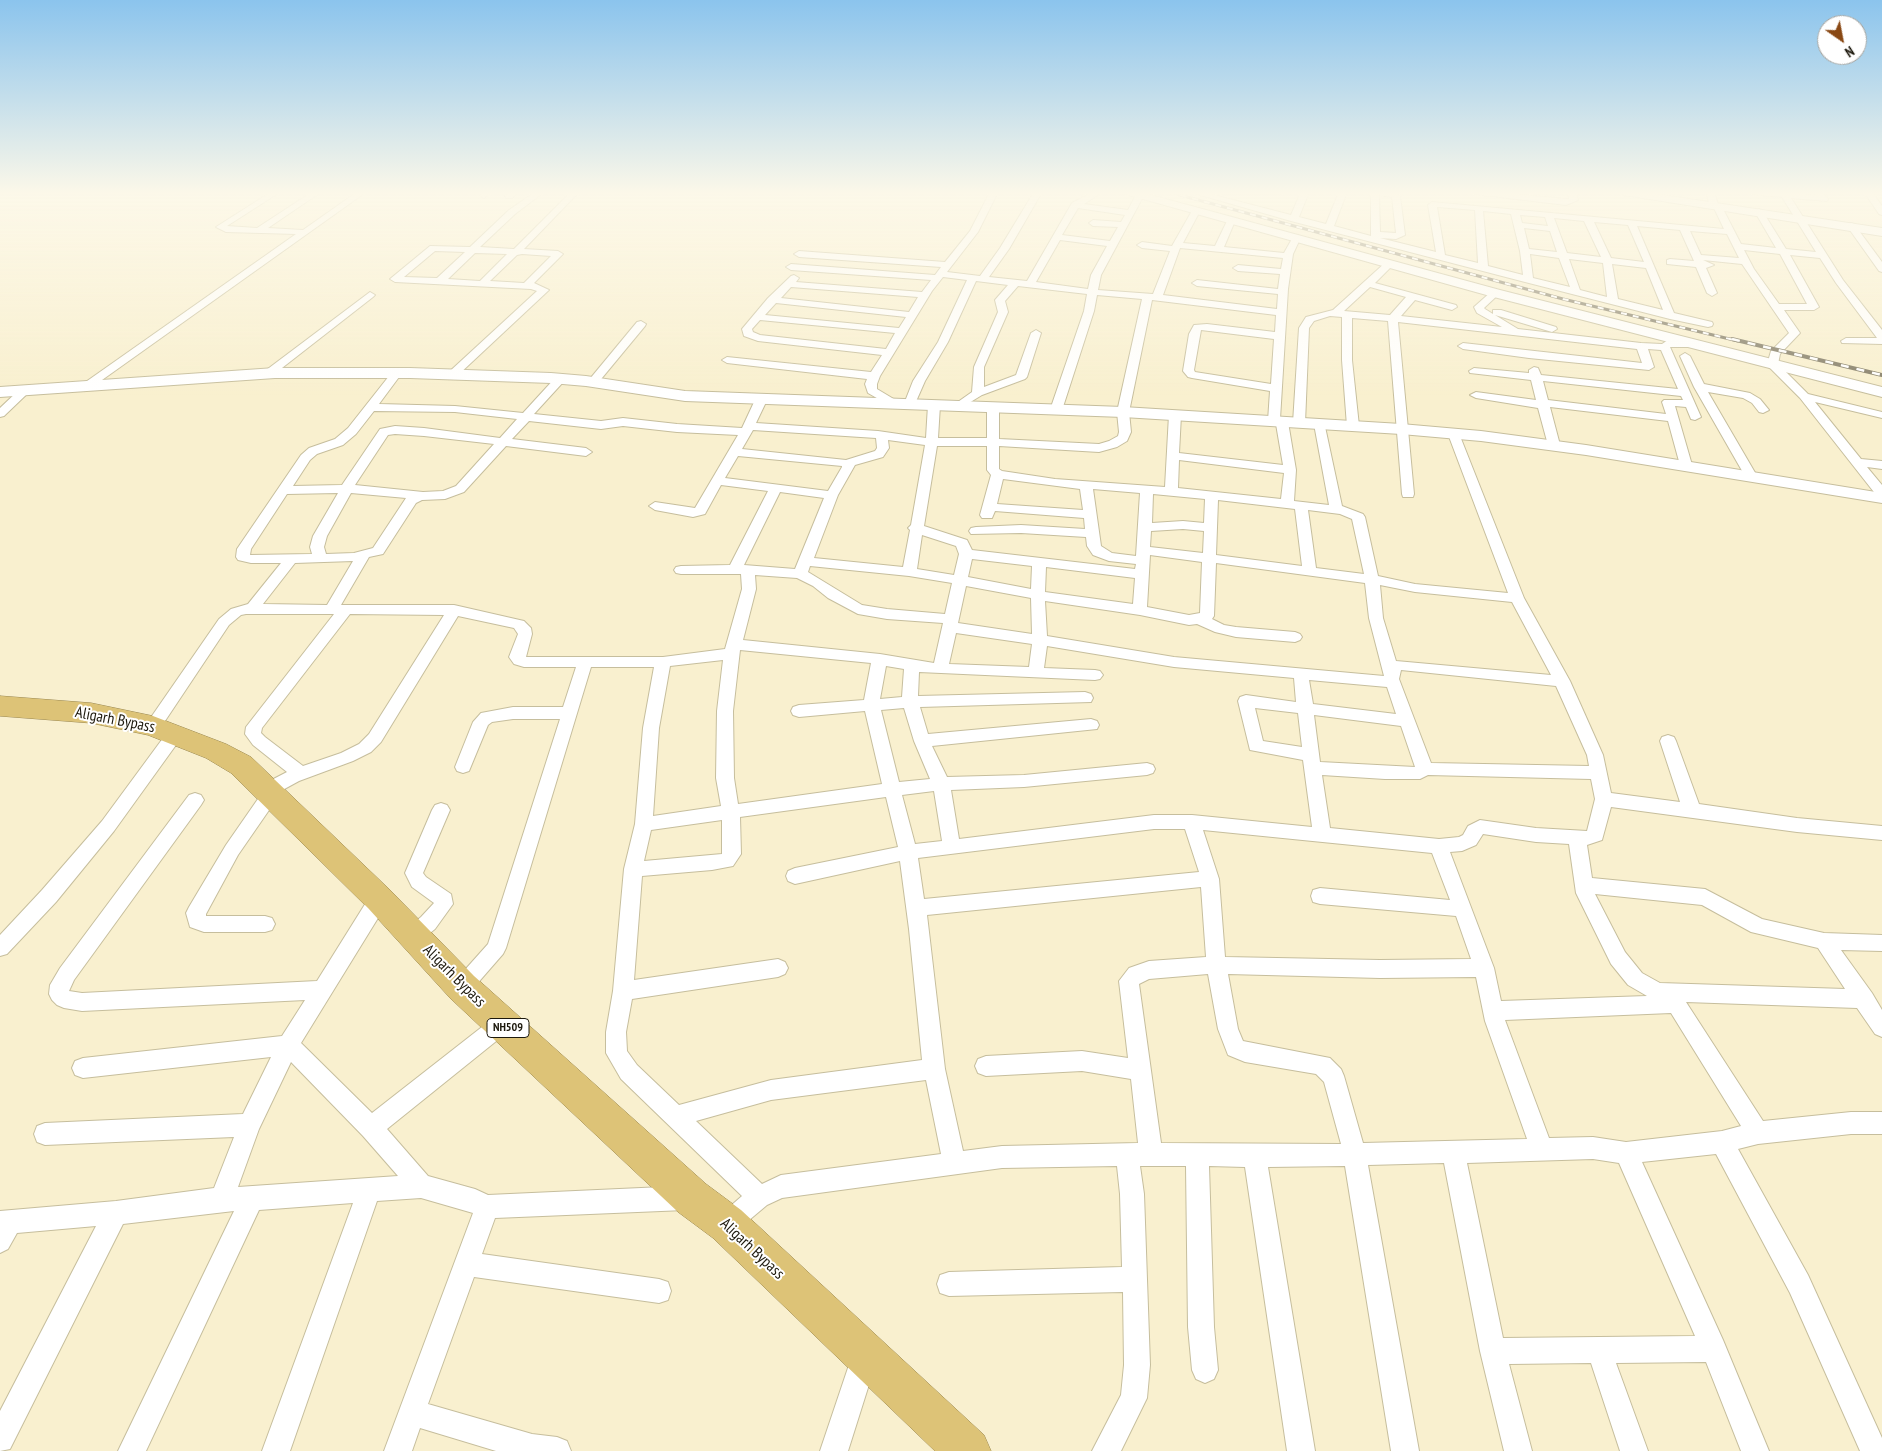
<!DOCTYPE html>
<html>
<head>
<meta charset="utf-8">
<style>
  body { margin:0 }
  #map { position:relative; width:1882px; height:1451px; overflow:hidden; background:#f9f0cf; font-family:"PT Sans Narrow",sans-serif }
  canvas { display:block }
  .north { position:absolute; left:1817px; top:15px; width:50px; height:50px; box-sizing:border-box; background:#fff; border:1px solid #a5a39e; border-radius:50%; rotate:147deg; font-size:14px; font-weight:700; line-height:20px; text-align:center; color:#1d190d }
  .north::after { content:''; display:block; margin:auto; width:18px; height:22px; background:#894814; clip-path:polygon(50% 0,100% 100%,50% 72%,0 100%) }
</style>
</head>
<body>
<div id="map">
<canvas width="1882" height="1451"></canvas>
<div class="north">N</div>
</div>
<script>
const ctx = document.querySelector('canvas').getContext('2d');
ctx.lineJoin = 'round';
const shape = rows => new Path2D(rows.map(r => 'M' + r).join(''));
function strokePath(path, color, width, dash) { ctx.strokeStyle = color; ctx.lineWidth = width; ctx.lineCap = dash ? 'butt' : 'round'; ctx.setLineDash(dash || []); ctx.stroke(path); }
function paint(path, color) { ctx.fillStyle = color; ctx.fill(path, 'evenodd'); }
function drawText(font, color, halo, rows, align = 'center') {
  ctx.font = font + ' "PT Sans Narrow",sans-serif'; ctx.lineWidth = 4; ctx.setLineDash([]); ctx.textBaseline = 'middle'; ctx.strokeStyle = halo; ctx.fillStyle = color; for (const [text, x, y, turn = 0] of rows) {
    ctx.save(); ctx.translate(x, y); ctx.rotate((+turn || 0) * Math.PI / 180); ctx.textAlign = isNaN(turn) ? turn : align; if (halo) ctx.strokeText(text, 0, 0); ctx.fillText(text, 0, 0); ctx.restore();
  }
}
const street = shape([
  [271,192,280,192,227,226,257,228,312,192,321,192,268,228,303,230,357,192,366,192,88,390,80,390,78,388,80,386,296,234,226,232,216,227,271,192],
  [483,192,492,192,484,198,480,195,483,192],
  [510,192,519,192,512,198,506,198,505,196,510,192],
  [535,192,544,192,515,214,480,247,514,249,571,192,579,192,524,249,558,251,563,254,534,283,549,290,457,376,449,376,447,374,449,372,537,291,531,289,395,282,390,279,430,246,470,247,509,210,535,192],
  [435,251,465,252,437,278,404,277,435,251],
  [475,253,507,254,480,281,448,279,475,253],
  [522,254,551,256,524,283,490,281,517,255,522,254],
  [990,192,998,192,978,232,947,272,980,276,1000,248,1034,192,1042,192,1009,249,989,277,1027,281,1072,203,1093,192,1102,192,1084,204,1128,210,1137,193,1144,195,1101,275,1098,290,1153,294,1170,251,1142,248,1137,245,1142,242,1172,246,1193,209,1200,211,1183,243,1215,246,1227,221,1231,218,1235,221,1224,247,1284,253,1293,237,1299,237,1300,239,1293,254,1288,289,1280,419,1286,420,1288,422,1296,470,1294,501,1329,505,1314,424,1316,422,1324,422,1342,506,1363,514,1365,517,1378,576,1415,584,1508,593,1448,434,1450,431,1458,431,1524,598,1570,681,1603,755,1611,793,1680,802,1660,741,1662,737,1668,735,1674,737,1676,741,1699,804,1797,818,1882,826,1882,840,1797,832,1611,807,1602,840,1587,845,1592,878,1705,889,1762,919,1824,933,1882,935,1882,951,1841,950,1872,993,1882,1010,1882,1037,1875,1034,1857,1008,1686,1002,1763,1121,1851,1112,1882,1112,1882,1134,1851,1134,1758,1144,1738,1149,1808,1275,1882,1438,1882,1451,1860,1451,1790,1293,1716,1154,1642,1162,1723,1340,1769,1451,1741,1451,1706,1362,1616,1363,1648,1451,1620,1451,1591,1363,1509,1364,1532,1451,1504,1451,1480,1351,1444,1163,1368,1165,1419,1451,1391,1451,1345,1166,1268,1167,1315,1451,1287,1451,1245,1167,1209,1166,1214,1327,1218,1370,1214,1379,1205,1383,1196,1379,1192,1370,1188,1327,1186,1166,1140,1166,1144,1194,1150,1365,1147,1398,1121,1451,1092,1451,1121,1395,1124,1365,1123,1292,949,1296,940,1293,937,1284,940,1275,949,1272,1122,1267,1120,1194,1117,1166,1002,1168,782,1198,767,1205,735,1232,727,1236,719,1232,715,1224,719,1216,742,1196,621,1079,606,1053,606,1032,613,991,624,869,635,824,643,728,654,667,591,667,506,948,503,954,469,993,462,996,455,993,452,987,455,981,488,944,560,719,513,719,492,722,488,725,469,771,463,773,457,771,455,767,473,722,481,713,513,707,563,707,576,667,524,667,514,664,509,657,518,634,514,628,458,616,381,742,371,752,353,761,299,781,277,793,279,795,276,800,238,855,206,914,206,916,265,916,272,918,275,924,272,930,265,932,204,932,190,927,186,913,189,907,226,845,260,796,257,791,260,786,287,772,253,745,245,734,246,727,334,614,246,614,241,615,229,625,159,730,153,732,147,730,145,726,219,619,231,609,248,604,281,563,251,563,238,560,236,557,237,549,301,455,309,448,335,439,348,428,393,371,397,370,402,373,379,404,455,406,523,413,556,377,560,376,566,379,534,414,601,421,623,418,677,424,742,428,755,400,761,397,767,400,756,423,878,431,926,438,928,405,934,402,940,405,938,438,987,438,987,408,993,405,999,408,999,439,1099,444,1109,441,1118,436,1119,432,1117,412,1142,299,1097,295,1094,311,1062,410,1056,413,1050,410,1084,311,1087,294,1018,286,1005,301,1008,312,984,367,984,387,1016,375,1031,333,1036,330,1041,333,1027,377,1025,379,982,395,959,409,955,408,953,406,955,404,972,392,974,367,998,312,995,300,1008,285,976,281,948,342,925,381,914,406,906,406,904,404,913,381,938,342,967,280,943,277,932,291,880,376,877,384,877,389,897,401,899,403,897,405,889,405,868,393,865,384,867,379,727,363,722,360,727,357,871,372,882,355,758,341,744,336,742,329,768,298,791,276,794,275,799,278,796,282,922,292,931,280,791,270,786,267,791,264,935,275,941,267,799,257,794,254,799,251,945,262,970,231,990,192],
  [1078,208,1125,215,1121,222,1093,220,1089,223,1093,226,1118,227,1110,241,1062,235,1078,208],
  [1060,240,1107,246,1091,275,1088,289,1036,282,1060,240],
  [1180,248,1283,258,1281,269,1238,265,1233,268,1238,271,1280,274,1278,289,1197,280,1192,283,1197,286,1278,294,1277,309,1163,295,1180,248],
  [791,287,918,297,909,312,781,298,791,287],
  [1152,300,1276,315,1275,332,1207,324,1194,325,1189,334,1183,371,1188,377,1192,378,1270,391,1268,421,1270,423,1276,424,1283,465,1179,453,1181,415,1175,412,1169,415,1165,487,1055,479,1002,471,999,469,999,446,1099,452,1117,447,1127,441,1131,432,1129,412,1152,300],
  [776,303,906,317,899,328,765,315,776,303],
  [760,320,895,333,886,349,760,335,753,332,752,329,760,320],
  [1201,330,1274,339,1271,384,1195,372,1194,370,1201,330],
  [374,411,455,412,517,419,500,438,424,428,395,426,380,429,342,485,293,486,310,460,317,454,343,445,356,434,374,411],
  [529,421,601,429,623,426,677,432,738,435,695,508,655,502,649,506,655,510,693,517,705,514,721,485,768,491,730,565,681,566,676,567,674,570,676,573,681,574,741,574,742,589,725,649,663,657,526,657,532,634,531,628,524,621,454,605,341,605,369,557,383,554,416,503,422,500,445,499,464,492,506,446,586,456,592,452,586,448,512,439,529,421],
  [753,430,876,438,877,448,875,451,846,460,742,449,753,430],
  [395,434,424,436,494,444,456,486,443,491,423,492,355,485,388,435,395,434],
  [888,440,925,445,911,525,908,528,910,530,903,567,814,558,838,495,855,465,883,457,889,448,888,440],
  [937,446,987,446,987,470,991,475,980,515,982,518,992,518,995,511,1084,518,1085,529,1021,525,976,527,971,528,969,531,971,534,1021,533,1086,537,1087,546,1093,555,1109,561,1136,564,1135,569,972,550,967,540,924,526,937,446],
  [738,456,842,466,842,467,828,491,725,478,738,456],
  [1179,460,1284,473,1281,499,1178,488,1179,460],
  [1003,479,1080,489,1083,510,997,504,1003,479],
  [1093,489,1140,493,1136,556,1112,553,1101,546,1093,489],
  [780,492,824,498,795,569,744,565,780,492],
  [338,493,313,536,310,547,312,554,250,555,251,549,287,494,338,493],
  [351,493,406,498,373,548,354,553,326,554,324,547,327,536,351,493],
  [1153,494,1205,499,1204,523,1183,521,1152,523,1153,494],
  [1218,500,1295,509,1302,566,1216,555,1218,500],
  [1308,510,1340,514,1352,519,1364,574,1316,568,1308,510],
  [1183,529,1204,531,1203,553,1150,547,1151,531,1183,529],
  [922,535,956,546,959,554,954,575,917,569,922,535],
  [1150,555,1202,562,1200,613,1189,615,1147,607,1150,555],
  [972,559,1032,566,1031,589,968,577,972,559],
  [353,561,327,605,263,604,295,563,353,561],
  [1216,563,1365,583,1369,618,1384,676,1174,657,1047,636,1045,601,1140,615,1189,625,1197,624,1215,632,1236,637,1295,642,1300,640,1302,637,1300,634,1295,632,1236,627,1224,625,1212,619,1214,616,1216,563],
  [810,566,909,576,952,583,945,614,887,609,862,605,808,572,810,566],
  [1046,567,1135,578,1133,604,1045,592,1046,567],
  [755,575,797,578,813,586,828,598,858,614,887,619,943,623,934,663,880,654,743,640,756,589,755,575],
  [1380,585,1415,592,1512,602,1551,675,1396,661,1383,618,1380,585],
  [966,586,1031,598,1032,634,958,623,966,586],
  [350,614,444,615,369,734,359,744,341,753,303,766,265,737,261,733,262,728,350,614],
  [956,633,1032,644,1029,667,949,664,956,633],
  [1047,646,1174,667,1294,678,1296,702,1246,695,1240,697,1238,701,1250,750,1303,760,1312,827,1192,815,1154,815,959,839,951,790,1024,787,1147,775,1153,773,1155,769,1153,765,1147,763,1024,775,947,777,932,746,1097,729,1099,725,1097,721,1091,719,928,734,920,707,1091,702,1093,698,1091,694,1085,692,918,696,919,672,1095,680,1100,679,1103,675,1100,671,1095,670,1044,668,1047,646],
  [740,650,871,663,864,700,799,705,793,707,791,711,793,715,799,717,865,711,882,784,738,804,734,778,733,711,740,650],
  [723,660,717,711,716,778,721,806,653,816,659,728,670,666,723,660],
  [886,666,904,669,902,697,880,699,886,666],
  [1401,670,1556,686,1587,755,1589,766,1431,763,1399,679,1401,670],
  [1309,680,1387,687,1396,714,1313,704,1309,680],
  [904,708,914,741,930,779,899,782,881,710,904,708],
  [1255,708,1298,713,1302,747,1263,741,1255,708],
  [1314,715,1401,726,1415,767,1320,762,1314,715],
  [1322,775,1385,779,1420,779,1428,775,1591,779,1595,799,1587,831,1536,828,1480,820,1468,826,1463,835,1459,837,1439,839,1330,828,1322,775],
  [934,791,942,841,915,844,902,795,934,791],
  [886,797,898,847,795,868,788,871,786,876,788,881,795,884,900,861,909,929,922,1060,771,1080,679,1105,637,1065,627,1051,626,1032,632,999,778,977,785,974,788,968,785,962,778,959,634,980,642,876,712,870,733,866,741,854,740,817,886,797],
  [722,820,722,854,644,861,651,830,722,820],
  [1154,829,1185,829,1199,872,924,899,918,858,1154,829],
  [1203,830,1432,853,1450,900,1320,888,1313,890,1311,896,1313,902,1320,904,1456,916,1471,959,1380,960,1225,957,1219,879,1203,830],
  [1483,834,1536,842,1569,844,1576,893,1611,964,1628,985,1647,996,1501,1001,1494,968,1450,852,1462,851,1476,845,1483,834],
  [1201,887,1206,957,1149,961,1129,968,1119,981,1128,1058,1082,1051,986,1056,978,1059,975,1066,978,1073,986,1076,1082,1071,1131,1079,1138,1143,1002,1146,963,1151,945,1069,927,915,1201,887],
  [1595,894,1702,905,1751,932,1818,948,1845,989,1660,983,1642,973,1625,952,1595,894],
  [1208,974,1218,1029,1228,1055,1245,1062,1316,1074,1324,1082,1341,1144,1161,1143,1139,984,1149,979,1208,974],
  [1228,974,1380,978,1476,977,1485,1021,1527,1139,1363,1143,1344,1076,1341,1069,1330,1058,1243,1041,1238,1029,1228,974],
  [1671,1013,1741,1126,1722,1131,1626,1142,1593,1137,1549,1138,1505,1020,1671,1013],
  [926,1080,941,1154,781,1175,762,1184,696,1121,771,1100,926,1080],
  [1593,1159,1619,1163,1695,1336,1503,1338,1467,1163,1593,1159],
  [1190,192,1202,192,1291,215,1301,192,1309,192,1299,217,1326,224,1339,192,1347,192,1334,226,1371,236,1371,196,1367,192,1394,192,1400,196,1405,235,1396,239,1380,238,1436,252,1428,205,1432,202,1724,229,1714,208,1710,206,1706,192,1714,192,1718,204,1722,207,1741,244,1776,248,1755,212,1759,209,1763,212,1786,249,1816,252,1782,197,1753,194,1749,192,1787,192,1816,196,1813,192,1821,192,1828,199,1827,201,1791,198,1843,280,1882,330,1882,344,1842,343,1841,341,1846,338,1877,338,1836,283,1820,258,1790,255,1819,307,1814,310,1784,310,1800,333,1780,354,1778,364,1808,394,1882,412,1882,418,1815,402,1861,459,1882,461,1882,469,1867,467,1882,485,1882,497,1877,496,1800,398,1767,365,1771,351,1789,333,1742,264,1703,260,1714,265,1706,268,1717,293,1712,296,1707,293,1696,267,1667,264,1667,260,1670,259,1694,261,1680,230,1637,226,1674,313,1712,322,1713,324,1712,326,1708,327,1670,319,1525,282,1291,221,1190,192],
  [1379,195,1392,197,1396,233,1380,232,1379,195],
  [1437,207,1475,210,1478,263,1445,255,1437,207],
  [1483,211,1511,214,1520,251,1523,275,1488,266,1483,211],
  [1520,215,1545,217,1548,226,1522,223,1520,215],
  [1554,218,1584,221,1601,257,1567,253,1554,218],
  [1594,222,1628,225,1644,262,1611,258,1594,222],
  [1524,228,1550,231,1557,252,1529,249,1524,228],
  [1690,231,1727,234,1739,258,1701,255,1690,231],
  [1744,250,1780,254,1807,304,1779,304,1754,269,1744,250],
  [1530,254,1559,258,1570,287,1533,278,1530,254],
  [1569,259,1603,263,1607,297,1580,290,1569,259],
  [1612,264,1646,268,1663,310,1618,299,1612,264],
  [1218,192,1285,192,1281,194,1222,194,1218,192],
  [1471,192,1493,192,1566,199,1569,199,1568,192,1576,192,1578,200,1566,205,1475,194,1471,192],
  [1864,192,1872,192,1882,206,1882,215,1879,214,1864,192],
  [1851,223,1854,224,1882,262,1882,272,1879,271,1847,226,1851,223],
  [1389,261,1394,264,1375,283,1456,305,1457,307,1452,310,1415,300,1401,316,1502,327,1477,313,1474,307,1492,291,1495,290,1500,293,1484,308,1485,309,1493,314,1493,310,1501,310,1556,327,1557,329,1552,332,1495,315,1518,329,1641,343,1662,344,1668,340,1696,342,1697,344,1692,347,1670,347,1701,417,1695,420,1691,419,1686,407,1675,406,1692,465,1686,469,1680,465,1668,421,1550,407,1560,445,1554,449,1548,445,1538,408,1476,398,1470,395,1476,392,1536,400,1531,380,1470,373,1469,371,1474,368,1529,373,1529,370,1534,367,1538,368,1541,375,1678,389,1661,350,1648,349,1654,367,1649,370,1529,358,1463,349,1458,346,1463,343,1642,363,1637,349,1398,322,1414,494,1413,497,1403,497,1402,494,1388,321,1352,318,1352,360,1359,426,1353,430,1347,426,1342,360,1342,317,1330,316,1314,321,1309,328,1305,423,1303,425,1295,425,1293,423,1299,328,1306,317,1333,310,1386,262,1389,261],
  [1370,287,1406,297,1390,315,1344,311,1370,287],
  [1543,381,1681,396,1683,400,1664,400,1662,402,1666,414,1548,400,1543,381],
  [370,292,375,295,373,297,273,375,265,375,264,373,265,371,370,292],
  [641,321,646,324,645,326,597,384,589,384,587,382,589,380,637,322,641,321],
  [1685,353,1690,356,1704,384,1750,393,1760,399,1769,410,1763,413,1759,412,1752,403,1743,398,1708,392,1757,476,1755,479,1747,479,1745,476,1694,387,1680,356,1685,353],
  [23,389,27,390,29,392,27,394,4,416,0,417,0,408,19,390,23,389],
  [175,728,181,730,183,734,181,738,114,831,56,902,7,954,0,956,0,935,42,890,102,821,169,730,175,728],
  [195,793,201,795,204,800,201,805,74,980,69,991,82,993,317,981,372,893,379,891,386,893,388,899,386,905,301,1043,372,1113,496,1016,503,1014,510,1016,513,1023,510,1030,387,1129,428,1176,475,1189,488,1195,685,1186,693,1190,697,1198,693,1206,685,1210,495,1218,482,1254,659,1279,668,1282,671,1291,668,1300,659,1303,474,1277,428,1404,532,1434,557,1437,567,1441,571,1451,496,1451,420,1428,412,1451,384,1451,473,1213,421,1198,377,1201,290,1451,262,1451,353,1203,259,1210,146,1451,118,1451,234,1211,123,1224,10,1449,0,1451,0,1411,96,1226,17,1233,8,1249,0,1253,0,1211,116,1201,214,1188,234,1137,45,1145,37,1142,34,1134,37,1126,45,1123,243,1114,271,1057,83,1078,75,1075,72,1068,75,1061,83,1058,282,1036,305,1000,82,1011,64,1008,57,1005,52,1000,49,994,50,985,60,968,189,795,195,793],
  [291,1062,363,1136,398,1176,238,1187,259,1129,291,1062],
  [441,803,447,805,450,810,423,873,426,877,451,894,453,904,435,929,420,941,413,943,406,941,403,935,406,929,421,917,434,903,412,887,405,873,432,810,435,805,441,803],
  [865,1343,874,1347,878,1356,848,1451,820,1451,852,1356,856,1347,865,1343]
]);
const secondary = shape([
  [1123,192,1140,192,1500,290,1882,387,1882,397,1490,296,1125,194,1123,192],
  [1618,192,1643,192,1882,228,1882,236,1624,195,1618,192],
  [275,368,410,368,551,373,586,376,685,391,1123,407,1401,424,1481,431,1586,445,1882,493,1882,503,1586,455,1481,441,1401,434,1123,417,685,401,586,386,551,383,410,378,275,378,0,397,0,387,275,368]
]);
const highway = shape([
  [0,696,91,703,153,716,226,744,251,757,390,890,474,976,706,1184,741,1210,984,1435,991,1451,935,1451,713,1238,678,1212,450,998,368,908,231,773,206,758,148,735,91,723,0,716,0,696]
]);
const railFar1 = shape([
  [1169,192,1563,299,1738,341]
]);
const rail = shape([
  [1732,339,1882,375]
]);
const shields = [
  [508,1028,42]
];
const shieldNames = [
  ["NH509",508,1028]
];
const nearStreetnames = [
  ["Aligarh Bypass",115,720,11],
  ["Aligarh Bypass",454,976,45],
  ["Aligarh Bypass",752,1249,43]
];
strokePath(street, '#c6be9d', 2);
strokePath(secondary, '#c6be9d', 2);
strokePath(highway, '#9a8852', 1);
paint(street, '#fff');
paint(secondary, '#fff');
paint(highway, '#ddc377');
strokePath(railFar1, '#867f69', 3);
strokePath(rail, '#867f69', 4);
strokePath(railFar1, '#fff', 2, [6]);
strokePath(rail, '#fff', 2.5, [8]);
const sky = ctx.createLinearGradient(0, 0, 0, 395);
sky.addColorStop(0, '#8bc4ed');
sky.addColorStop(0.49, '#fcf8e9');
sky.addColorStop(1, '#fcf8e900');
ctx.fillStyle = sky;
ctx.fillRect(0, 0, 1882, 395);
for (const [x, y, w] of shields) { const box = new Path2D(); box.roundRect(x - w / 2, y - 9.5, w, 19, 4); ctx.fillStyle = '#fff'; ctx.fill(box); strokePath(box, '#1d190d', 1); }
drawText('bold 12px', '#1d190d', null, shieldNames);
drawText('16px', '#1d190d', '#fff', nearStreetnames);
</script>
</body>
</html>
